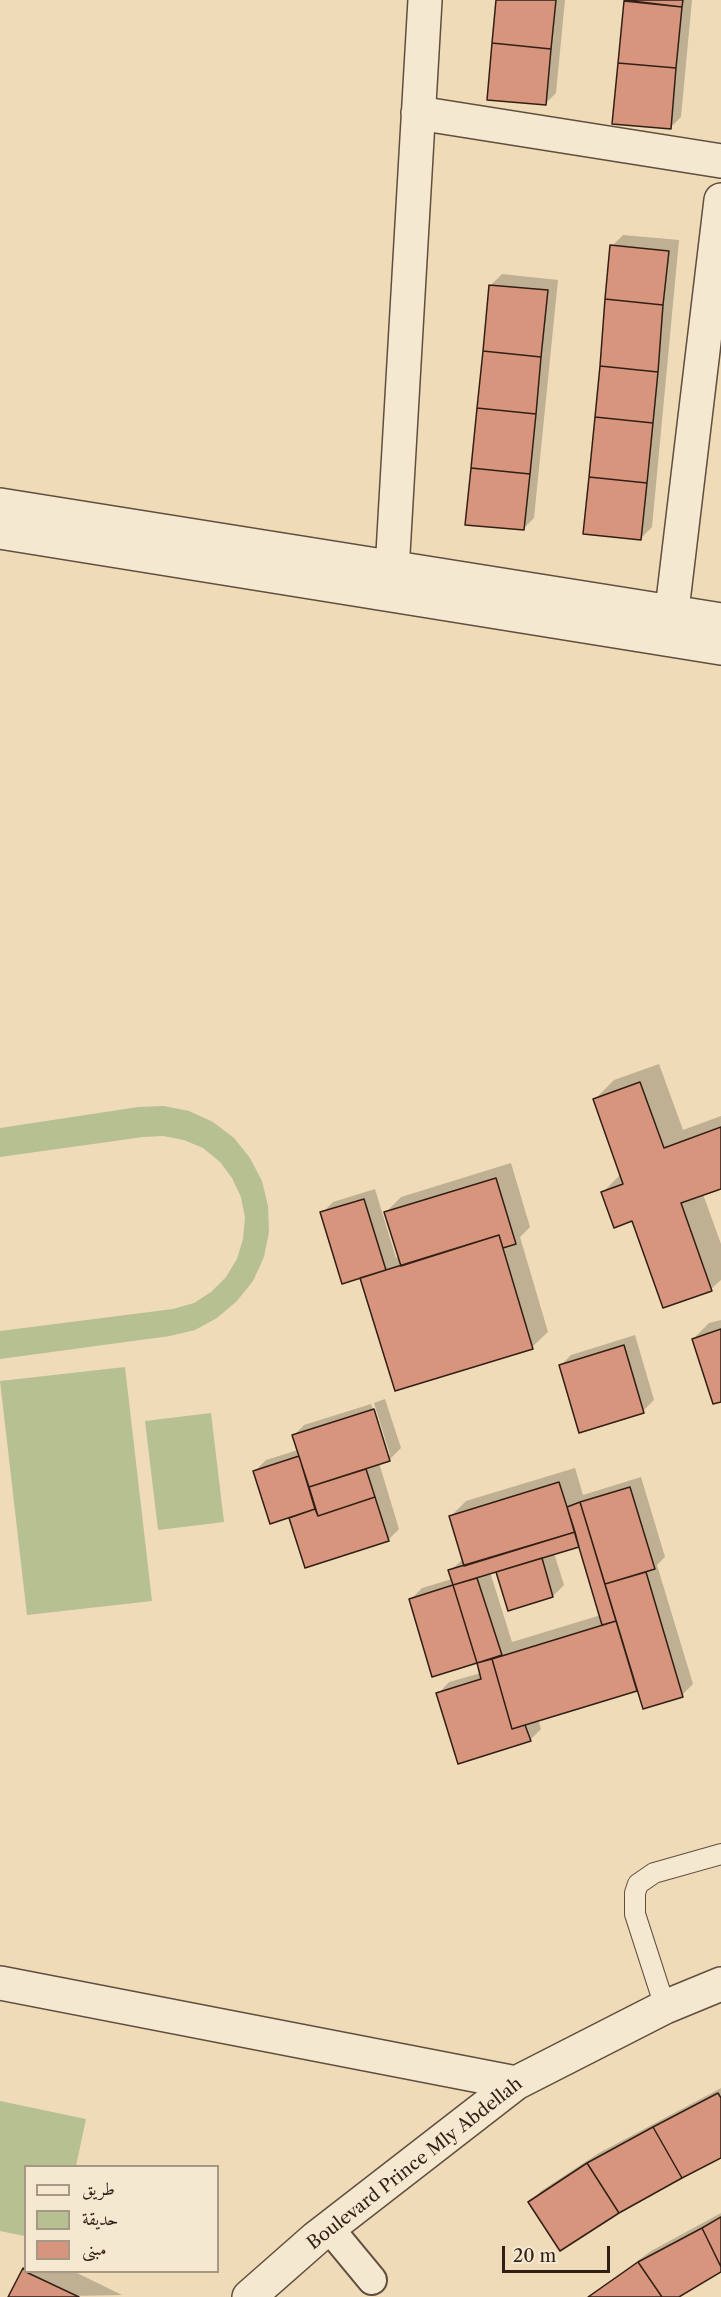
<!DOCTYPE html>
<html>
<head>
<meta charset="utf-8">
<style>
  body { margin:0 }
  #map { position:relative; width:721px; height:2297px; overflow:hidden; background:#efdbb8; font-family:"Libre Caslon Text",Amiri,serif }
  canvas { display:block }
  .legend { position:absolute; left:24px; top:2165px; width:195px; height:108px; box-sizing:border-box; background:#f5e8d1; border:2px solid #a79886; margin:0; padding:8px 10px; list-style:none; font-size:18px; color:#311f15 }
  .legend li { display:flex; align-items:center; gap:12px; height:30px }
  .legend b { width:30px; border:2px solid #a79886 }
  .scale { position:absolute; left:502px; top:2246px; width:108px; height:27px; box-sizing:border-box; border:3px solid #311f15; border-top:0; padding-left:8px; font-size:18px; line-height:21px; white-space:nowrap; color:#311f15; -webkit-text-stroke:4px #f5e8d1; paint-order:stroke }
</style>
</head>
<body>
<div id="map">
<canvas width="721" height="2297"></canvas>
<ul class="legend">
<li><b style="height:8px;background:#f5e8d1"></b>طريق</li>
<li><b style="height:16px;background:#b7c090"></b>حديقة</li>
<li><b style="height:16px;background:#d8957e"></b>مبنى</li>
</ul>
<div class="scale">20 m</div>
</div>
<script>
const ctx = document.querySelector('canvas').getContext('2d');
ctx.lineJoin = 'round';
function paint(path, color) { ctx.fillStyle = color; ctx.fill(path, 'evenodd'); }
const shape = rows => new Path2D(rows.map(r => 'M' + r).join(''));
function strokePath(path, color, width, dash) { ctx.strokeStyle = color; ctx.lineWidth = width; ctx.lineCap = dash ? 'butt' : 'round'; ctx.setLineDash(dash || []); ctx.stroke(path); }
function drawText(font, color, halo, rows, align = 'center') {
  ctx.font = font + ' "Libre Caslon Text",serif'; ctx.lineWidth = 4.5; ctx.setLineDash([]); ctx.textBaseline = 'middle'; ctx.strokeStyle = halo; ctx.fillStyle = color; for (const [text, x, y, turn = 0] of rows) {
    ctx.save(); ctx.translate(x, y); ctx.rotate((+turn || 0) * Math.PI / 180); ctx.textAlign = isNaN(turn) ? turn : align; if (halo) ctx.strokeText(text, 0, 0); ctx.fillText(text, 0, 0); ctx.restore();
  }
}
const green = shape([
  [164,1106,189,1111,213,1122,234,1138,250,1158,262,1181,268,1206,269,1232,264,1257,253,1281,237,1301,217,1318,195,1330,170,1336,0,1359,0,1331,173,1309,194,1303,211,1292,226,1277,237,1259,243,1239,245,1218,241,1197,232,1178,220,1162,203,1148,184,1140,163,1136,143,1137,0,1157,0,1128,138,1107],
  [125,1367,152,1601,27,1615,0,1381],
  [211,1413,224,1522,158,1530,145,1421],
  [0,2101,86,2119,76,2166,26,2166,25,2236,0,2231]
]);
const shadow = shape([
  [498,0,565,0,556,93,545,104],
  [625,0,692,0,681,117,670,128,614,123],
  [623,235,679,240,652,527,641,538,612,246],
  [502,274,558,280,534,518,523,529,491,285],
  [659,1064,683,1130,721,1116,721,1187,703,1194,721,1244,721,1280,711,1289,603,1192,621,1174,595,1099,614,1080],
  [511,1163,530,1227,520,1237,548,1332,532,1347,396,1389,361,1276,322,1213,333,1202,375,1189,396,1258,399,1256,386,1212,401,1197],
  [721,1320,721,1400,693,1339,709,1323],
  [635,1335,654,1400,643,1411,560,1366,571,1355],
  [385,1399,401,1448,390,1459,379,1463,399,1529,388,1540,306,1566,290,1516,255,1471,266,1460,298,1450,293,1436,304,1425,371,1404,387,1455,390,1455,374,1403],
  [575,1468,583,1495,641,1477,665,1557,657,1565,693,1684,682,1695,638,1688,538,1719,541,1729,530,1740,438,1694,449,1682,481,1673,478,1661,411,1599,422,1588,452,1579,450,1571,463,1559,450,1517,466,1501],
  [580,1545,601,1615,512,1642,490,1572,497,1570,553,1596,564,1585,554,1553],
  [721,2088,721,2157,530,2202,541,2191,599,2153],
  [721,2213,721,2270,676,2297,588,2297,651,2251],
  [26,2267,26,2272,75,2272,122,2295,10,2297]
]);
const building = shape([
  [496,0,556,0,551,49,492,43,496,0],
  [624,0,683,0,682,7,624,0],
  [624,1,682,7,676,68,618,63,624,1],
  [492,43,551,49,546,105,487,100,492,43],
  [618,63,676,68,671,129,612,124,618,63],
  [610,245,669,251,663,305,605,299,610,245],
  [489,285,548,290,541,357,483,351,489,285],
  [605,299,663,305,658,372,600,366,605,299],
  [483,351,541,357,536,414,477,408,483,351],
  [600,366,658,372,653,423,595,417,600,366],
  [477,408,536,414,530,474,471,468,477,408],
  [595,417,653,423,647,483,589,477,595,417],
  [471,468,530,474,524,530,465,525,471,468],
  [589,477,647,483,641,540,583,534,589,477],
  [640,1082,664,1148,721,1127,721,1189,681,1203,712,1291,663,1308,632,1221,614,1228,601,1192,623,1184,593,1099,640,1082],
  [496,1178,516,1244,503,1248,499,1235,401,1266,384,1212,496,1178],
  [364,1199,386,1270,342,1284,320,1212,364,1199],
  [499,1235,533,1349,395,1391,360,1278,499,1235],
  [721,1329,721,1402,713,1404,692,1339,721,1329],
  [624,1345,644,1413,579,1433,559,1365,624,1345],
  [374,1409,390,1461,309,1487,292,1435,374,1409],
  [299,1456,315,1509,270,1524,253,1471,299,1456],
  [366,1469,375,1497,318,1516,309,1487,366,1469],
  [559,1482,575,1532,464,1566,449,1516,559,1482],
  [630,1487,655,1569,605,1584,580,1502,630,1487],
  [375,1497,389,1541,305,1568,289,1518,315,1509,318,1516,375,1497],
  [580,1502,616,1621,602,1625,567,1507,580,1502],
  [575,1532,579,1547,453,1585,448,1570,575,1532],
  [542,1558,553,1597,508,1611,496,1572,542,1558],
  [646,1572,683,1697,643,1709,605,1584,646,1572],
  [477,1578,502,1655,477,1663,453,1585,477,1578],
  [453,1585,477,1663,432,1677,409,1599,453,1585],
  [616,1621,637,1691,512,1729,492,1659,616,1621],
  [492,1659,512,1729,525,1725,531,1741,458,1764,436,1693,481,1679,477,1663,492,1659],
  [718,2093,721,2098,721,2158,682,2178,653,2127,718,2093],
  [653,2127,682,2178,619,2213,587,2163,653,2127],
  [587,2163,619,2213,560,2251,528,2202,587,2163],
  [721,2217,721,2267,702,2228,721,2217],
  [702,2228,721,2267,721,2272,679,2297,662,2297,638,2262,702,2228],
  [638,2262,662,2297,588,2297,638,2262],
  [23,2268,26,2272,79,2297,8,2297,23,2268]
]);
const service = shape([
  [665,2007,635,1914,635,1893,638,1884,654,1873,721,1854]
]);
const pedestrian = shape([
  [329,2228,372,2280]
]);
const minor = shape([
  [418,113,721,161],
  [0,505,721,620],
  [0,532,721,648],
  [391,588,425,0],
  [669,635,721,200],
  [0,1983,516,2083],
  [249,2297,316,2238,516,2083,665,2007,721,1984]
]);
const streetNames = [
  ["Boulevard Prince Mly Abdellah",415,2164,-38]
];
paint(green, '#b7c090');
paint(shadow, '#0003');
paint(building, '#d8957e');
strokePath(building, '#311f15', 1.5);
strokePath(service, '#604e3e', 22);
strokePath(pedestrian, '#604e3e', 32);
strokePath(minor, '#604e3e', 36);
strokePath(service, '#f5e8d1', 20);
strokePath(pedestrian, '#f5e8d1', 28);
strokePath(minor, '#f5e8d1', 33);
drawText('18px', '#311f15', '#f5e8d1', streetNames);
</script>
</body>
</html>
